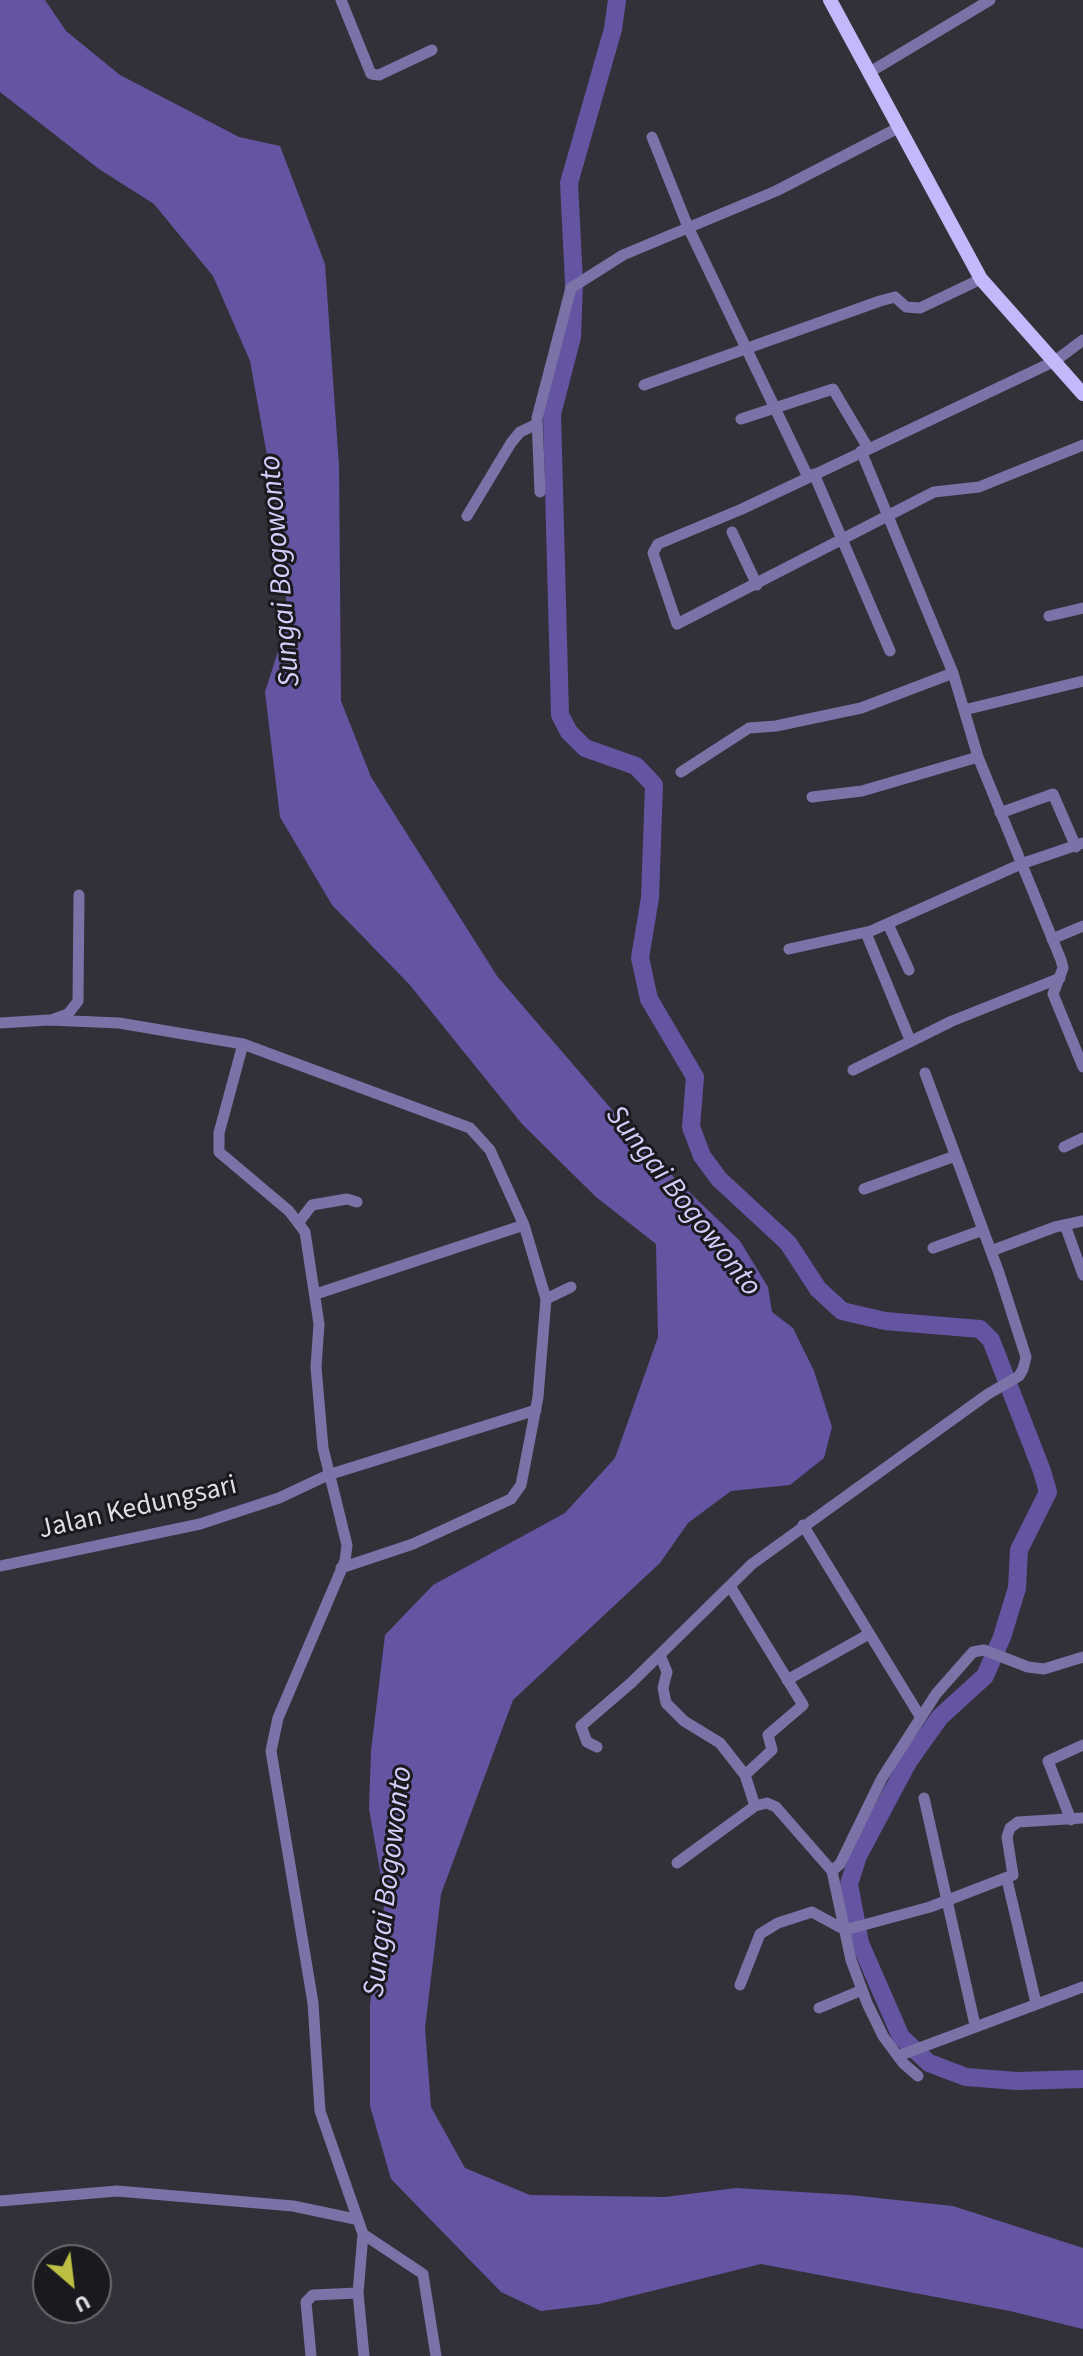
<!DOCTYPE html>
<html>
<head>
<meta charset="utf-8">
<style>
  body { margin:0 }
  #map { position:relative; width:1083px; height:2356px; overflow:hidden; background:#32313a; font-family:"Source Sans 3",sans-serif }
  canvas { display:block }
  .north { position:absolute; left:32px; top:2244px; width:80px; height:80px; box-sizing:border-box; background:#1a191e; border:2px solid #68686d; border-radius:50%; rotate:152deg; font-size:22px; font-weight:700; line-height:32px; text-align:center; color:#dedee4 }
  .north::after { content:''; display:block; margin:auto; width:28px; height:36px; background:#bbc044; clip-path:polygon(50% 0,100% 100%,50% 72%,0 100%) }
</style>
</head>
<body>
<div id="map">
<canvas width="1083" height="2356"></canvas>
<div class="north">U</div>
</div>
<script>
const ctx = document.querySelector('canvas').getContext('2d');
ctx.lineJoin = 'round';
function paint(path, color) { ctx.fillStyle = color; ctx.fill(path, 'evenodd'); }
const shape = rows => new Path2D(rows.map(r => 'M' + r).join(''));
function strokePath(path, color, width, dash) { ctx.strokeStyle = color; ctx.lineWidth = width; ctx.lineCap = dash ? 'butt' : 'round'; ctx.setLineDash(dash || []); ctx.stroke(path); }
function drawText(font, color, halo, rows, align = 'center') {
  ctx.font = font + ' "Source Sans 3",sans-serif'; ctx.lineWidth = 6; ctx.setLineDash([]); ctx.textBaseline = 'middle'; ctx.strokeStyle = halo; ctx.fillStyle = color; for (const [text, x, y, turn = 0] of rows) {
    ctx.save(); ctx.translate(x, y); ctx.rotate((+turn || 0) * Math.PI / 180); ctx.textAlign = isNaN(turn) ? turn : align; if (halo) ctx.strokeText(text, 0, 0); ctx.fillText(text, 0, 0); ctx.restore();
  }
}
const water = shape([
  [0,0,45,0,66,31,120,75,239,137,280,146,325,264,339,466,341,701,371,777,497,976,650,1154,740,1241,768,1287,772,1312,793,1328,814,1371,832,1427,824,1458,790,1485,731,1491,688,1523,660,1563,513,1700,441,1894,425,2028,431,2107,465,2168,530,2195,665,2197,736,2188,850,2195,953,2206,1083,2248,1083,2329,1010,2311,761,2264,599,2304,541,2311,501,2292,391,2179,370,2106,370,2004,385,1899,369,1809,371,1751,385,1635,433,1585,565,1513,615,1458,658,1337,656,1244,596,1197,522,1124,409,984,332,905,280,817,265,692,288,620,279,522,250,361,213,276,154,204,99,169,0,92]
]);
const river = shape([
  [617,0,613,29,569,183,574,283,572,337,552,414,560,715,569,732,585,748,636,766,654,785,650,898,640,958,649,999,695,1077,691,1127,702,1156,719,1179,788,1243,818,1289,842,1311,885,1321,980,1329,991,1340,1042,1471,1048,1492,1019,1550,1017,1588,1002,1637,985,1676,940,1717,908,1762,858,1856,849,1884,860,1943,901,2037,929,2063,966,2077,1017,2081,1083,2079]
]);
const minor = shape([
  [341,0,371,74,379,75,432,50],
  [870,72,990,0],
  [652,137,688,227,808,477],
  [1083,340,1055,361,742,509,658,544,653,553,677,624,934,492,979,487,1083,445],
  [644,385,880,301,895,297,906,307,920,308,981,279],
  [741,419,833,389,868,448],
  [861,451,953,673,978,757,1061,960,1063,968,1053,994,1083,1067],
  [814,474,890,651],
  [540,492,537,418,571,288,623,255,776,191,898,128],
  [467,516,511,443,520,432,537,424],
  [732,532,757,585],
  [1049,616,1083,608],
  [964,710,1083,681],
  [681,772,749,728,776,726,861,708,953,673],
  [812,797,862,791,978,757],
  [1000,813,1053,794,1076,847],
  [888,924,909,970],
  [866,933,910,1040],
  [1052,939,1083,926],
  [789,949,871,931,1021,864,1083,843],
  [54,1019,68,1014,78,1001,79,895],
  [0,1023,49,1020,119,1023,243,1044,219,1133,219,1152,289,1211,305,1232,319,1324,316,1367,323,1448,347,1545,345,1561,278,1718,271,1751,313,2003,320,2111,363,2234,423,2274,436,2356],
  [243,1044,470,1128,490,1150,524,1225,546,1299,538,1397,521,1485,511,1499,413,1544,341,1568],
  [853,1070,952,1021,1060,978],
  [1064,1147,1083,1138],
  [864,1189,955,1156],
  [299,1222,312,1205,347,1199,357,1202],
  [1065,1225,1083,1275],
  [933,1248,983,1230],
  [991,1251,1055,1227,1083,1221],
  [316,1294,524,1225],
  [546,1299,571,1287],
  [803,1525,921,1718],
  [0,1566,200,1524,279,1498,328,1475,536,1410],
  [730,1586,803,1705,768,1735,772,1750,745,1775,755,1806],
  [660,1655,667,1672,663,1688,666,1703,684,1721,720,1743,745,1775],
  [787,1680,869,1634],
  [597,1747,587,1742,581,1726,631,1683,752,1564,988,1394,1019,1376,1023,1369,1026,1357,999,1273,925,1073],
  [924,1798,975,2025],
  [1071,1820,1048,1761,1083,1745],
  [677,1863,755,1806,767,1803,776,1807,832,1871,851,1960,867,2003,883,2036,903,2063,918,2076],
  [832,1871,840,1864,882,1778,936,1694,973,1652,984,1650,1028,1667,1044,1669,1083,1657],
  [1007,1880,1036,2003],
  [740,1985,760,1934,778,1923,812,1912,845,1930,930,1907,1013,1875,1007,1837,1010,1828,1018,1822,1083,1818],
  [819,2008,862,1990],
  [898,2056,1083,1987],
  [0,2201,117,2191,293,2206,355,2219],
  [363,2234,358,2293,364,2356],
  [311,2356,306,2302,313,2295,358,2293]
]);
const major = shape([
  [830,0,981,279,1083,394]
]);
const streetNames = [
  ["Jalan Kedungsari",138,1509,-13]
];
const waterNames = [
  ["Sungai Bogowonto",282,571,-95],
  ["Sungai Bogowonto",682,1202,52],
  ["Sungai Bogowonto",390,1882,-83]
];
paint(water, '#6554a1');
strokePath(river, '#6554a1', 18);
strokePath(minor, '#7b72a7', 11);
strokePath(major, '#c2b8fa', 14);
drawText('28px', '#dedee4', '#1a191e', streetNames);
drawText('italic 30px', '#d4cefa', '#1a191e', waterNames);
</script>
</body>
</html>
